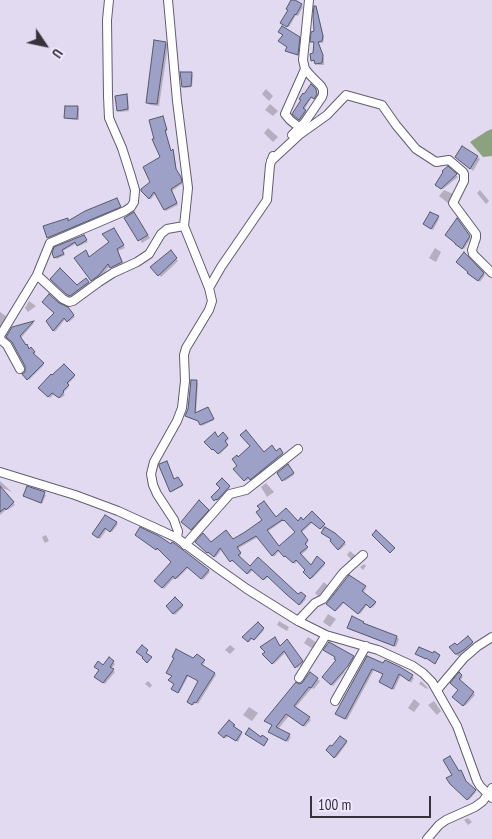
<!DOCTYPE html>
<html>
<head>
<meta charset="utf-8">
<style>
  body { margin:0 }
  #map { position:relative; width:492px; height:839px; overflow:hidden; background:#e2daf0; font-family:"PT Sans Narrow",sans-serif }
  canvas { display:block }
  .north { position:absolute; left:20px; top:20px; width:50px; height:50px; -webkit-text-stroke:4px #efe7fd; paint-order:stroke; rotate:124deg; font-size:14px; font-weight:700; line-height:20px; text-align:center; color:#35323b }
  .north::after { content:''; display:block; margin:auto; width:18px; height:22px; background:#35323b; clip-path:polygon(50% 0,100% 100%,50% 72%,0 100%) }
  .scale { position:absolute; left:310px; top:796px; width:121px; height:22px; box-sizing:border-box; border:2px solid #35323b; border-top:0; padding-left:6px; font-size:15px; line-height:18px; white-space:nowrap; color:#35323b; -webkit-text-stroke:4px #efe7fd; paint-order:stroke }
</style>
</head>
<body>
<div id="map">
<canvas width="492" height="839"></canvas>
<div class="north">U</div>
<div class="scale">100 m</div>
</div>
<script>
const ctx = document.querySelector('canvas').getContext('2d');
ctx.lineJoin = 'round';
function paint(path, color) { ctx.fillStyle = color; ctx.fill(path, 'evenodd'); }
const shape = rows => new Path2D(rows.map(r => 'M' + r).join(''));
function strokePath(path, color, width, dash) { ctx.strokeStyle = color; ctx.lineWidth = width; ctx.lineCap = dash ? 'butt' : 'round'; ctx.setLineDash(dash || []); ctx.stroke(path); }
const forest = shape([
  [492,129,492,156,483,157,470,142,487,131]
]);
const shadow = shape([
  [292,0,303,7,298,16,296,15,289,27,283,24],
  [315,7,317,9,324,38,323,43,319,43,324,58,324,65,318,65,316,61,314,62,312,60,314,54,315,43,312,42,315,32],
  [299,38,302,41,300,56,290,53,287,50],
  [166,43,168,46,159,106,150,105,148,103],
  [191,74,193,75,192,87,185,88,183,87],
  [311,86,318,94,318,96,316,100,312,97,304,110,307,113,301,120,294,113],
  [266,89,273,96,269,101,262,94],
  [126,96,128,97,129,111,120,112,118,111,116,97],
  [270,104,278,111,273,116,265,110],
  [78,107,79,109,79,120,67,119,65,118],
  [163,117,164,119,167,131,166,132,171,152,173,151,174,152,177,172,182,179,182,184,172,191,178,205,166,211,156,193,151,199,142,190,151,183,162,157],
  [268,128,278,137,273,142,264,133],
  [477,157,480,159,473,171,459,160],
  [448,168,458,177,443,189,438,186],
  [444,190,453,194,449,204,439,196],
  [480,190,489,201,486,204,477,193],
  [117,199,122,208,50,239,49,237,67,219,69,221],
  [134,213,150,238,142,243,126,218],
  [438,217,439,219,433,230,424,224],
  [457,220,471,238,464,249,458,245],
  [116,231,125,248,118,251,124,264,113,269,110,266,101,277,94,282,92,280,87,254,90,258,111,242],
  [85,238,88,242,79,246,77,243,63,251,65,255,57,259,55,257,55,248],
  [435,248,441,252,436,262,429,258],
  [170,252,178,261,161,277,152,267],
  [464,254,485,275,480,282,470,275],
  [88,281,90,284,72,297,69,296,77,287],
  [29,301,36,306,28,312,25,308],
  [59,304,67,308,75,317,69,322,66,318,55,332,48,322,55,313],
  [0,312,7,317,0,329],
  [33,323,34,323,21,338,26,347,29,347,29,350,31,349,35,354,34,355,44,365,29,380,24,374,26,372,26,366,13,328],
  [64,365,75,377,67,385,69,387,63,393,65,395,61,398,55,393,50,398,40,388],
  [196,381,198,383,196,414,208,408,214,420,202,426,200,422,186,416],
  [223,434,229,439,225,443,228,446,220,454,215,449,214,451,206,442,218,438],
  [279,450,284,455,252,480,250,478,246,481,235,469,238,466,238,458,264,453,276,453],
  [167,463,175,481,178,478,183,486,172,492,166,480],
  [289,467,294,475,285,481,283,480],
  [222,479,230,488,219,500,218,499,216,501,212,497,221,488],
  [0,481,12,492,0,487],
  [266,483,274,492,267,497,261,487],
  [0,487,15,505,8,510,7,509,0,515],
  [28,488,46,495,42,504,24,496],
  [199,502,209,512,193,530,183,522],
  [264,502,276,518,286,509,298,522,301,519,303,522,312,513,325,526,324,528,334,534,346,544,340,550,332,541,333,540,324,534,322,533,324,531,313,522,301,533,308,542,305,546,308,549,301,555,311,567,317,558,325,565,312,579,305,572,307,570,298,560,295,564,287,557,286,557,280,550,274,557,258,537,237,549,241,555,239,557,250,568,258,559,299,596,301,594,306,599,301,605,288,595,269,576,265,580,253,570,249,574,234,560,232,562,222,549,216,557,210,553,209,554,196,542,203,535,210,544,226,532,233,540,246,533,264,520,258,512,261,510,259,506],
  [284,520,286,520,297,532,279,547,267,532],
  [106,516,118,524,112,532,107,529,100,539,95,535],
  [46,535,49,541,45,543,42,537],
  [138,536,171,546,173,544,210,572,203,580,189,567,177,579,175,577,164,589,156,581,173,562,159,549,158,550],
  [350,551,356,556,352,560,347,555],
  [364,564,366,566,363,570,360,567],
  [324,582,328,586,319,597,315,593],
  [365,587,366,588,363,593,376,604,372,608,367,605,360,614,345,602,336,611,328,603],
  [175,599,183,607,175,615,167,606],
  [328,614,336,619,330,627,323,622],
  [279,621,289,627,287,631,277,625],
  [363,623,366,625,397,637,399,639,396,647,351,630,348,628],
  [258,624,264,630,255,640,253,638,249,642,244,637],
  [308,637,317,643,313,649,304,643],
  [468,637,474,645,459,656,458,656,456,654,457,646],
  [286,641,304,663,297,668,286,652,274,664,264,654,280,647],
  [230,645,235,649,230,654,225,650],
  [197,655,205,662,202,666,216,675,198,704,195,702,194,705,189,703,200,681,189,675,179,693,173,691,172,689,175,684,173,676,175,659,173,657,194,660],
  [352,656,344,671,345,672,333,686,323,677,337,661,336,657],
  [367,658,384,665,400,668,414,678,411,683,401,675,394,690,380,682,384,675,374,670,347,720,339,716],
  [109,659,115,664,111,669,115,672,105,684,96,677],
  [310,674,320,681,314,689,312,688,295,708,311,720,305,727,289,716,278,729,291,737,288,742,272,733,299,685,303,684],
  [459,674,463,677,460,681,475,695,465,706,454,697,460,690,452,683],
  [148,681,152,685,150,688,145,684],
  [421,681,428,688,427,689,419,684],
  [414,699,420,704,414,712,408,708],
  [434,701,441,711,437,715,428,705],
  [249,707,258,713,252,721,243,715],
  [229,722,235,727,234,728,242,734,238,742,229,735,226,738,220,733],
  [340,738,347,743,336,758,327,750,332,748],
  [451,784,467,784,476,792,469,800],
  [468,818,472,822,468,825,464,820]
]);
const building = shape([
  [291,0,295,0,302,4,296,15,295,14,287,27,280,23,288,10,286,9,291,0],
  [314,6,316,6,323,36,322,41,318,42,323,55,322,63,315,64,314,60,311,61,310,54,313,53,314,42,310,42,311,32,314,31,313,16,314,6],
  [282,26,300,37,298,55,285,51,287,47,278,41,283,35,278,32,282,26],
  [154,40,166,42,157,104,146,103,154,40],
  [180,72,192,72,191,86,182,87,180,72],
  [311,84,316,89,317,94,314,99,311,97,303,108,306,110,299,120,292,114,301,100,299,99,303,93,304,94,311,84],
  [127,94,128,109,117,111,115,96,127,94],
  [65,106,78,106,77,119,64,118,65,106],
  [163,116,167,130,165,130,171,151,173,149,176,169,181,177,182,182,171,189,177,203,164,210,154,192,149,199,141,191,141,189,150,182,143,167,160,157,152,139,154,139,149,120,163,116],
  [462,146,478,156,470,169,455,157,462,146],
  [448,166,457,174,441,189,435,185,443,172,442,171,448,166],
  [117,198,121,207,47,238,43,226,68,218,68,221,85,211,117,198],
  [134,212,148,235,138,241,124,218,134,212],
  [430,212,439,216,431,229,423,224,430,212],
  [457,218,470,236,462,249,455,244,455,243,445,235,457,218],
  [114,228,124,245,117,249,122,262,110,268,108,264,99,275,91,281,74,258,86,250,89,257,109,242,102,234,114,228],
  [84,235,87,240,77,246,75,242,62,250,64,254,54,258,52,253,54,247,84,235],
  [171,250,177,258,158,276,150,267,171,250],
  [464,252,484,273,478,281,467,273,468,272,456,262,464,252],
  [60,268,77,285,86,278,89,282,70,296,66,294,50,279,60,268],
  [49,294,59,303,68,307,74,315,67,322,64,318,53,331,46,321,54,313,42,302,49,294],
  [34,321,20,336,26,345,27,344,29,349,31,347,35,352,33,353,44,363,27,380,22,374,25,372,25,366,12,342,6,337,12,327,34,321],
  [64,364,75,375,67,383,69,385,63,391,64,392,59,398,52,393,48,397,38,388,51,374,52,375,64,364],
  [191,380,197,380,195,413,208,407,214,419,200,425,198,421,185,416,188,409,191,380],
  [246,430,264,452,272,445,276,451,280,448,283,453,250,480,248,477,244,481,233,469,237,466,232,459,237,455,238,457,250,446,240,435,246,430],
  [215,432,218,437,223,432,228,438,225,441,228,445,218,454,213,449,212,450,204,442,215,432],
  [167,461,174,479,178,477,183,485,170,492,159,466,159,464,167,461],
  [288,464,294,473,282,481,277,473,288,464],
  [222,478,230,486,217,500,216,499,214,501,211,497,220,488,216,484,222,478],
  [0,486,14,502,6,510,5,508,0,512,0,486],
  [27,486,45,492,41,503,23,496,27,486],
  [199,500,209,510,191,530,181,522,199,500],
  [264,501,276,517,286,508,298,521,301,517,303,520,312,511,325,524,320,529,311,522,301,531,308,540,305,544,308,547,300,553,311,565,317,556,325,563,310,579,303,572,305,570,296,560,293,563,285,556,284,557,278,550,272,556,256,536,237,547,241,553,238,555,250,566,258,557,298,594,301,592,306,596,299,605,286,594,267,576,263,580,251,569,247,574,232,560,230,562,220,548,214,557,208,552,207,553,195,542,203,533,211,542,226,530,233,539,245,532,262,520,256,512,260,509,257,506,264,501],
  [282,520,283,521,284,520,295,532,279,546,267,530,282,520],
  [105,515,117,522,110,532,105,528,98,538,92,534,105,515],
  [140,527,159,536,171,544,172,542,174,543,209,570,201,579,187,567,175,579,173,576,162,588,154,581,171,562,157,548,156,550,135,535,140,527],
  [325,527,335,533,345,542,338,550,330,541,331,539,321,533,325,527],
  [376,530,395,548,390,553,372,535,376,530],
  [349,575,366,586,362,591,376,602,370,608,366,604,358,614,343,602,335,611,326,604,349,575],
  [175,597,183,605,173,614,166,606,175,597],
  [352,616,364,622,363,623,397,636,394,646,347,628,352,616],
  [258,622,264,628,254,640,251,638,248,642,242,637,258,622],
  [468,636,473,642,465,649,457,654,455,654,449,647,455,643,457,645,468,636],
  [275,637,280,646,287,639,303,661,295,668,284,651,272,664,262,654,265,652,260,647,275,637],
  [329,642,354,656,348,666,331,685,322,677,336,660,334,659,335,657,323,650,329,642],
  [142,645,148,650,146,653,152,657,147,663,142,658,143,657,136,652,142,645],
  [419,647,433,653,434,651,440,655,435,664,426,658,426,659,415,654,419,647],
  [176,649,193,658,197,654,205,660,201,664,215,673,196,703,194,702,192,705,187,702,198,681,187,675,178,693,171,689,174,684,168,680,172,676,166,673,174,658,172,657,176,649],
  [367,656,383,663,385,660,400,667,413,675,409,681,399,674,392,689,379,682,383,674,372,669,345,719,335,714,367,656],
  [109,657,114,661,110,667,114,669,103,683,94,677,99,670,94,667,98,661,103,665,109,657],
  [310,672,318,678,311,688,309,687,294,706,310,717,303,726,286,714,276,727,290,734,286,741,268,732,272,725,264,721,296,682,299,684,302,683,310,672],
  [459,672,462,675,459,679,474,692,463,706,452,697,458,690,450,683,459,672],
  [229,720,235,725,233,726,242,732,236,741,226,735,224,738,218,733,229,720],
  [249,728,261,737,262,735,268,739,264,746,245,734,249,728],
  [340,736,347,741,334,758,326,750,330,745,332,746,340,736],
  [450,756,459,771,461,770,466,781,476,790,467,800,450,784,446,778,452,775,443,760,450,756]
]);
const street = shape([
  [168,0,177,101,188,188,184,226,209,288,212,301,209,310,186,348,184,355,185,381,182,408,177,421,154,462,151,474,153,485,157,494,174,520,176,526,178,531,177,538],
  [300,128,290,120,285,114,305,69],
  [292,135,305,122,322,97,323,94,323,90,321,86,311,76,305,69,303,60,309,0],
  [271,161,299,135,327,115,346,95,382,105,396,125,416,149,436,162,449,160,463,172,464,174,464,181,453,203,476,234,476,238,472,250,473,254,492,273],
  [37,275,63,299,69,302,73,301,99,282,113,273,137,262,149,254,161,234,167,229,184,226],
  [209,288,221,267,267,200,270,165,273,156],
  [0,336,37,275,50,243,125,211,131,207,134,202,135,190,130,173,122,148,109,118,108,96,107,20,109,0],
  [0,339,7,345,20,369],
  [0,472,75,495,118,511,162,531,177,538,216,567,247,589,298,621,326,635,378,650,413,666,423,673,432,682,457,726,477,781,480,786,492,798],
  [185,545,230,494,246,490,298,449],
  [298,621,315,603,323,599,343,573,363,555],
  [299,678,326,635],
  [437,690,464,658,478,646,492,637],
  [335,701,366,646],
  [427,839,439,825,446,820,475,807,483,801,492,788]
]);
paint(forest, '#8ca27f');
paint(shadow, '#0003');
paint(building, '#9ea1c7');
strokePath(building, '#57596c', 1);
strokePath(street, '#645d6f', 10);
strokePath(street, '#fff', 8);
</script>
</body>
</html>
